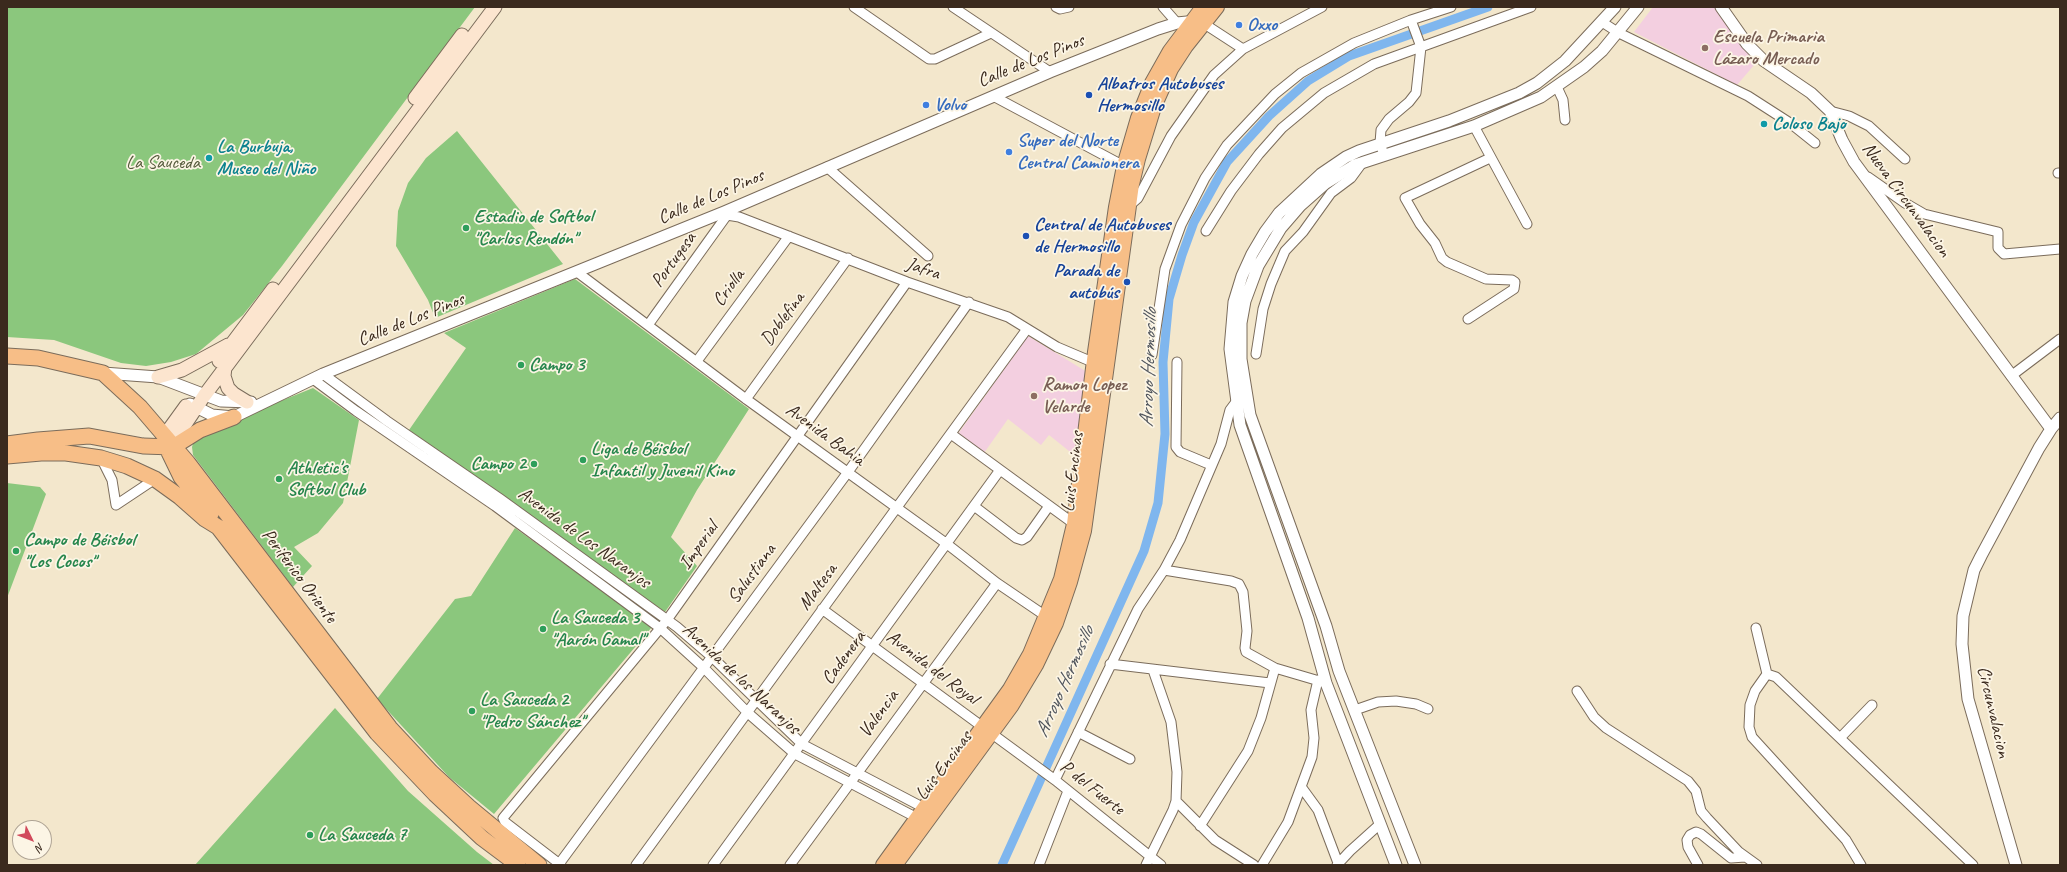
<!DOCTYPE html>
<html>
<head>
<meta charset="utf-8">
<style>
  body { margin:0 }
  #map { position:relative; width:2067px; height:872px; overflow:hidden; background:#f3e7cc; font-family:Caveat,sans-serif }
  canvas { display:block }
  .frame { position:absolute; inset:0; border:8px solid #3b2a1e; pointer-events:none }
  .north { position:absolute; left:12px; top:820px; width:40px; height:40px; box-sizing:border-box; background:#fcf5e5; border:1px solid #afa495; border-radius:50%; rotate:133deg; font-size:11px; font-weight:700; line-height:16px; text-align:center; color:#3b2a1e }
  .north::after { content:''; display:block; margin:auto; width:14px; height:18px; background:#d1495b; clip-path:polygon(50% 0,100% 100%,50% 72%,0 100%) }
</style>
</head>
<body>
<div id="map">
<canvas width="2067" height="872"></canvas>
<div class="frame"></div>
<div class="north">N</div>
</div>
<script>
const ctx = document.querySelector('canvas').getContext('2d');
ctx.lineJoin = 'round';
function paint(path, color) { ctx.fillStyle = color; ctx.fill(path, 'evenodd'); }
const shape = rows => new Path2D(rows.map(r => 'M' + r).join(''));
function strokePath(path, color, width, dash) { ctx.strokeStyle = color; ctx.lineWidth = width; ctx.lineCap = dash ? 'butt' : 'round'; ctx.setLineDash(dash || []); ctx.stroke(path); }
function drawText(font, color, halo, rows, align = 'center') {
  ctx.font = font + ' Caveat,sans-serif'; ctx.lineWidth = 3.5; ctx.setLineDash([]); ctx.textBaseline = 'middle'; ctx.strokeStyle = halo; ctx.fillStyle = color; for (const [text, x, y, turn = 0] of rows) {
    ctx.save(); ctx.translate(x, y); ctx.rotate((+turn || 0) * Math.PI / 180); ctx.textAlign = isNaN(turn) ? turn : align; if (halo) ctx.strokeText(text, 0, 0); ctx.fillText(text, 0, 0); ctx.restore();
  }
}
const built = shape([
  [1653,7,1717,7,1755,64,1737,85,1634,32],
  [1028,336,1087,372,1074,455,1049,435,1041,445,1008,419,984,453,958,434]
]);
const green = shape([
  [7,7,475,7,282,266,243,315,196,354,171,362,146,366,121,363,54,340,7,337],
  [457,131,563,264,435,318,428,300,396,246,398,211,408,183,426,158],
  [575,279,749,409,697,490,671,537,697,566,665,612,409,430,466,348,444,333],
  [313,388,359,420,343,503,318,533,294,547,312,566,293,587,193,455,192,447,194,440,201,433],
  [7,483,40,487,46,494,7,598],
  [515,528,652,627,494,814,449,777,377,699,455,599,471,596],
  [335,708,408,791,477,852,494,865,195,865]
]);
const canal = shape([
  [1002,865,1144,551,1158,503,1165,434,1163,362,1169,299,1182,255,1194,222,1227,162,1269,116,1308,81,1349,56,1488,7]
]);
const minor = shape([
  [854,7,929,59,935,59,991,33],
  [953,7,1050,72],
  [1056,7,1060,9,1069,7],
  [1163,7,1177,23],
  [1602,22,1619,33,1748,96,1790,123,1815,143],
  [1203,23,1243,49],
  [1557,87,1563,100,1565,120],
  [993,96,1124,166],
  [1830,111,1849,116,1869,126,1905,159],
  [1474,126,1527,224],
  [1384,155,1380,143,1381,130,1389,119,1409,102,1416,93,1421,47,1411,20],
  [827,167,928,256],
  [2058,173,2060,173],
  [1868,177,1905,203,1924,214,1998,232,1998,248,2004,254,2060,249],
  [1130,205,1138,198,1171,136,1214,75,1243,49,1322,7],
  [724,212,727,215,739,217,907,282,1008,317,1057,347,1097,364],
  [1206,231,1231,191,1259,154,1282,128,1324,93,1374,64,1531,7],
  [577,272,746,399,947,544,997,583,1050,619],
  [1468,319,1514,289,1515,282,1512,280,1486,279,1447,262,1442,258,1435,243,1420,224,1405,198,1490,158],
  [648,325,727,215],
  [1256,354,1263,309,1271,284,1285,251,1303,232,1331,193,1351,178,1362,163],
  [1152,355,1165,269,1181,225,1205,178,1227,145,1275,94,1301,73,1354,43,1411,20,1451,7],
  [697,361,789,236],
  [1177,362,1176,447,1180,452,1211,465],
  [323,374,387,421,499,498,677,627,712,657,802,744,928,810],
  [2011,376,2060,339],
  [313,379,356,411,495,506,660,628,704,668,748,713,795,754,921,820],
  [746,399,848,258],
  [951,434,1077,526],
  [101,458,112,480,116,505,155,479],
  [974,506,1016,538,1022,540,1027,537,1049,506],
  [1164,570,1231,581,1239,584,1243,592,1247,631,1245,648,1246,652,1275,668],
  [822,609,1055,780,1161,865],
  [1756,628,1767,674],
  [1110,664,1270,683],
  [1577,691,1594,717,1606,728,1688,781,1696,791,1701,811,1707,818,1739,852,1757,865],
  [1355,710,1378,702,1396,701,1416,704,1428,709],
  [1078,732,1130,759],
  [1840,738,1872,705],
  [1055,780,1138,609,1164,570,1180,540,1221,444,1230,410,1236,402],
  [1302,788,1318,810,1338,863],
  [1176,801,1215,840,1254,865],
  [1200,826,1248,751,1261,718,1275,668,1326,683],
  [559,864,848,472,969,302],
  [561,865,505,822,503,818,667,620,907,282],
  [636,865,1027,329],
  [713,865,1000,470],
  [790,865,997,583],
  [1039,865,1068,791],
  [1146,865,1173,810,1176,801,1177,772,1171,722,1153,670],
  [1262,865,1288,822,1312,757,1314,738,1311,710,1318,680],
  [1337,865,1350,851,1380,824],
  [1698,865,1688,847,1687,840,1690,835,1696,832,1701,834,1731,858,1745,857],
  [1861,865,1846,840,1752,737,1749,727,1750,705,1755,691,1767,674,1776,677,1973,865]
]);
const tertiary = shape([
  [1721,7,1747,44,1764,61,1811,93,1830,111,1842,140,1854,162,2051,429],
  [103,373,158,377,221,401,251,402],
  [190,404,212,415,234,417,323,374,724,212,1050,72,1158,29,1177,23,1197,21],
  [1396,865,1326,683,1308,618,1240,425,1230,349,1234,302,1242,276,1252,254,1265,232,1279,213,1321,174,1346,157,1359,151,1449,121,1519,93,1537,83,1565,61,1615,7],
  [1415,865,1339,671,1326,626,1250,415,1241,359,1241,323,1245,301,1258,266,1281,228,1300,206,1326,183,1355,165,1474,126,1541,97,1584,67,1602,51,1638,7],
  [2016,865,1968,699,1962,644,1963,616,1974,570,1981,556,2039,448,2051,429,2060,418]
]);
const secondary = shape([
  [415,98,462,35],
  [219,361,273,289],
  [225,367,224,376,228,388,234,394,247,402],
  [158,377,182,370,228,345],
  [165,435,186,406],
  [173,447,180,432,204,396,495,7]
]);
const primary = shape([
  [883,865,1010,689,1030,654,1061,579,1074,524,1095,352,1116,207,1124,166,1138,118,1152,83,1170,51,1203,7],
  [895,865,1012,705,1036,665,1056,623,1070,582,1084,531,1132,184,1138,159,1154,107,1171,69,1186,46,1217,7]
]);
const trunk = shape([
  [7,356,38,358,103,373,140,407,188,463,390,728,431,772,469,807,539,865],
  [7,444,38,440,89,436,143,446,173,447,200,430,234,417],
  [165,444,181,477,211,514],
  [7,456,41,453,66,453,101,458,127,466,155,479,180,497,205,519,218,527,377,733,435,794,482,838,518,865]
]);
const markers = [
  [1239,25,4,"#3f7fe0"],
  [1705,48,4,"#8d6e63"],
  [1089,95,4,"#1a4fb4"],
  [926,105,4,"#3f7fe0"],
  [1764,124,4,"#0f9aa8"],
  [1009,152,4,"#3f7fe0"],
  [209,158,4,"#0f9aa8"],
  [466,228,4,"#2e9e5b"],
  [1026,236,4,"#1a4fb4"],
  [1127,282,4,"#1a4fb4"],
  [521,365,4,"#2e9e5b"],
  [1034,396,4,"#8d6e63"],
  [583,460,4,"#2e9e5b"],
  [534,464,4,"#2e9e5b"],
  [279,479,4,"#2e9e5b"],
  [16,551,4,"#2e9e5b"],
  [543,629,4,"#2e9e5b"],
  [472,711,4,"#2e9e5b"],
  [310,835,4,"#2e9e5b"]
];
const shopNames = [
  ["Oxxo",1247,25],
  ["Volvo",934,105],
  ["Super del Norte",1017,141],
  ["Central Camionera",1017,163]
];
const educationNames = [
  ["Escuela Primaria",1713,37],
  ["Lázaro Mercado",1713,59],
  ["Ramon Lopez",1042,385],
  ["Velarde",1042,407]
];
const streetNames = [
  ["Calle de Los Pinos",1031,61,-22],
  ["Calle de Los Pinos",711,197,-23],
  ["Nueva Circunvalacion",1906,200,54],
  ["Portugesa",674,260,-54],
  ["Jafra",923,269,19],
  ["Criolla",729,288,-54],
  ["Doblefina",783,319,-54],
  ["Calle de Los Pinos",411,320,-22],
  ["Avenida Bahia",825,435,36],
  ["Luis Encinas",1073,472,-83],
  ["Avenida de Los Naranjos",584,538,36],
  ["Imperial",699,546,-55],
  ["Salustiana",752,574,-54],
  ["Periferico Oriente",299,576,53],
  ["Maltesa",818,587,-54],
  ["Cadenera",844,658,-54],
  ["Avenida del Royal",932,668,37],
  ["Avenida de los Naranjos",741,679,43],
  ["Circunvalacion",1993,712,77],
  ["Valencia",879,714,-54],
  ["Luis Encinas",944,766,-53],
  ["P del Fuerte",1092,788,38]
];
const transitNames = [
  ["Albatros Autobuses",1097,84],
  ["Hermosillo",1097,106],
  ["Central de Autobuses",1034,225],
  ["de Hermosillo",1034,247],
  ["Parada de",1119,271,"right"],
  ["autobús",1119,293,"right"]
];
const cultureNames = [
  ["Coloso Bajo",1772,124],
  ["La Burbuja,",217,147],
  ["Museo del Niño",217,169]
];
const parkNames = [
  ["La Sauceda",163,163]
];
const leisureNames = [
  ["Estadio de Softbol",474,217],
  ["\"Carlos Rendón\"",474,239],
  ["Campo 3",529,365],
  ["Liga de Béisbol",591,449],
  ["Infantil y Juvenil Kino",591,471],
  ["Campo 2",526,464,"right"],
  ["Athletic's",287,468],
  ["Softbol Club",287,490],
  ["Campo de Béisbol",24,540],
  ["\"Los Cocos\"",24,562],
  ["La Sauceda 3",551,618],
  ["\"Aarón Gamal\"",551,640],
  ["La Sauceda 2",480,700],
  ["\"Pedro Sánchez\"",480,722],
  ["La Sauceda 7",318,835]
];
const waterNames = [
  ["Arroyo Hermosillo",1149,368,-88],
  ["Arroyo Hermosillo",1065,682,-66]
];
paint(built, '#f3cfe0');
paint(green, '#8bc77d');
strokePath(canal, '#7fb6ee', 9);
strokePath(minor, '#7b6c5b', 11);
strokePath(tertiary, '#7b6c5b', 13);
strokePath(secondary, '#7b6c5b', 15);
strokePath(primary, '#7b6c5b', 16);
strokePath(trunk, '#7b6c5b', 17);
strokePath(minor, '#fff', 9);
strokePath(tertiary, '#fff', 11);
strokePath(secondary, '#fce5cf', 13);
strokePath(primary, '#f7be87', 14);
strokePath(trunk, '#f7be87', 15);
for (const [x, y, r, color] of markers) { const dot = new Path2D(); dot.arc(x, y, r, 0, 2 * Math.PI); ctx.fillStyle = color; ctx.fill(dot); strokePath(dot, '#fcf5e5', 1.5); }
drawText('bold 19px', '#366cbe', '#fcf5e5', shopNames, 'left');
drawText('bold 19px', '#785e54', '#fcf5e5', educationNames, 'left');
drawText('19px', '#3b2a1e', '#fcf5e5', streetNames);
drawText('bold 19px', '#164399', '#fcf5e5', transitNames, 'left');
drawText('bold 19px', '#0d838f', '#fcf5e5', cultureNames, 'left');
drawText('19px', '#53593a', '#fcf5e5', parkNames);
drawText('bold 19px', '#27864d', '#fcf5e5', leisureNames, 'left');
drawText('italic 20px', '#4f545c', '#fcf5e5', waterNames);
</script>
</body>
</html>
